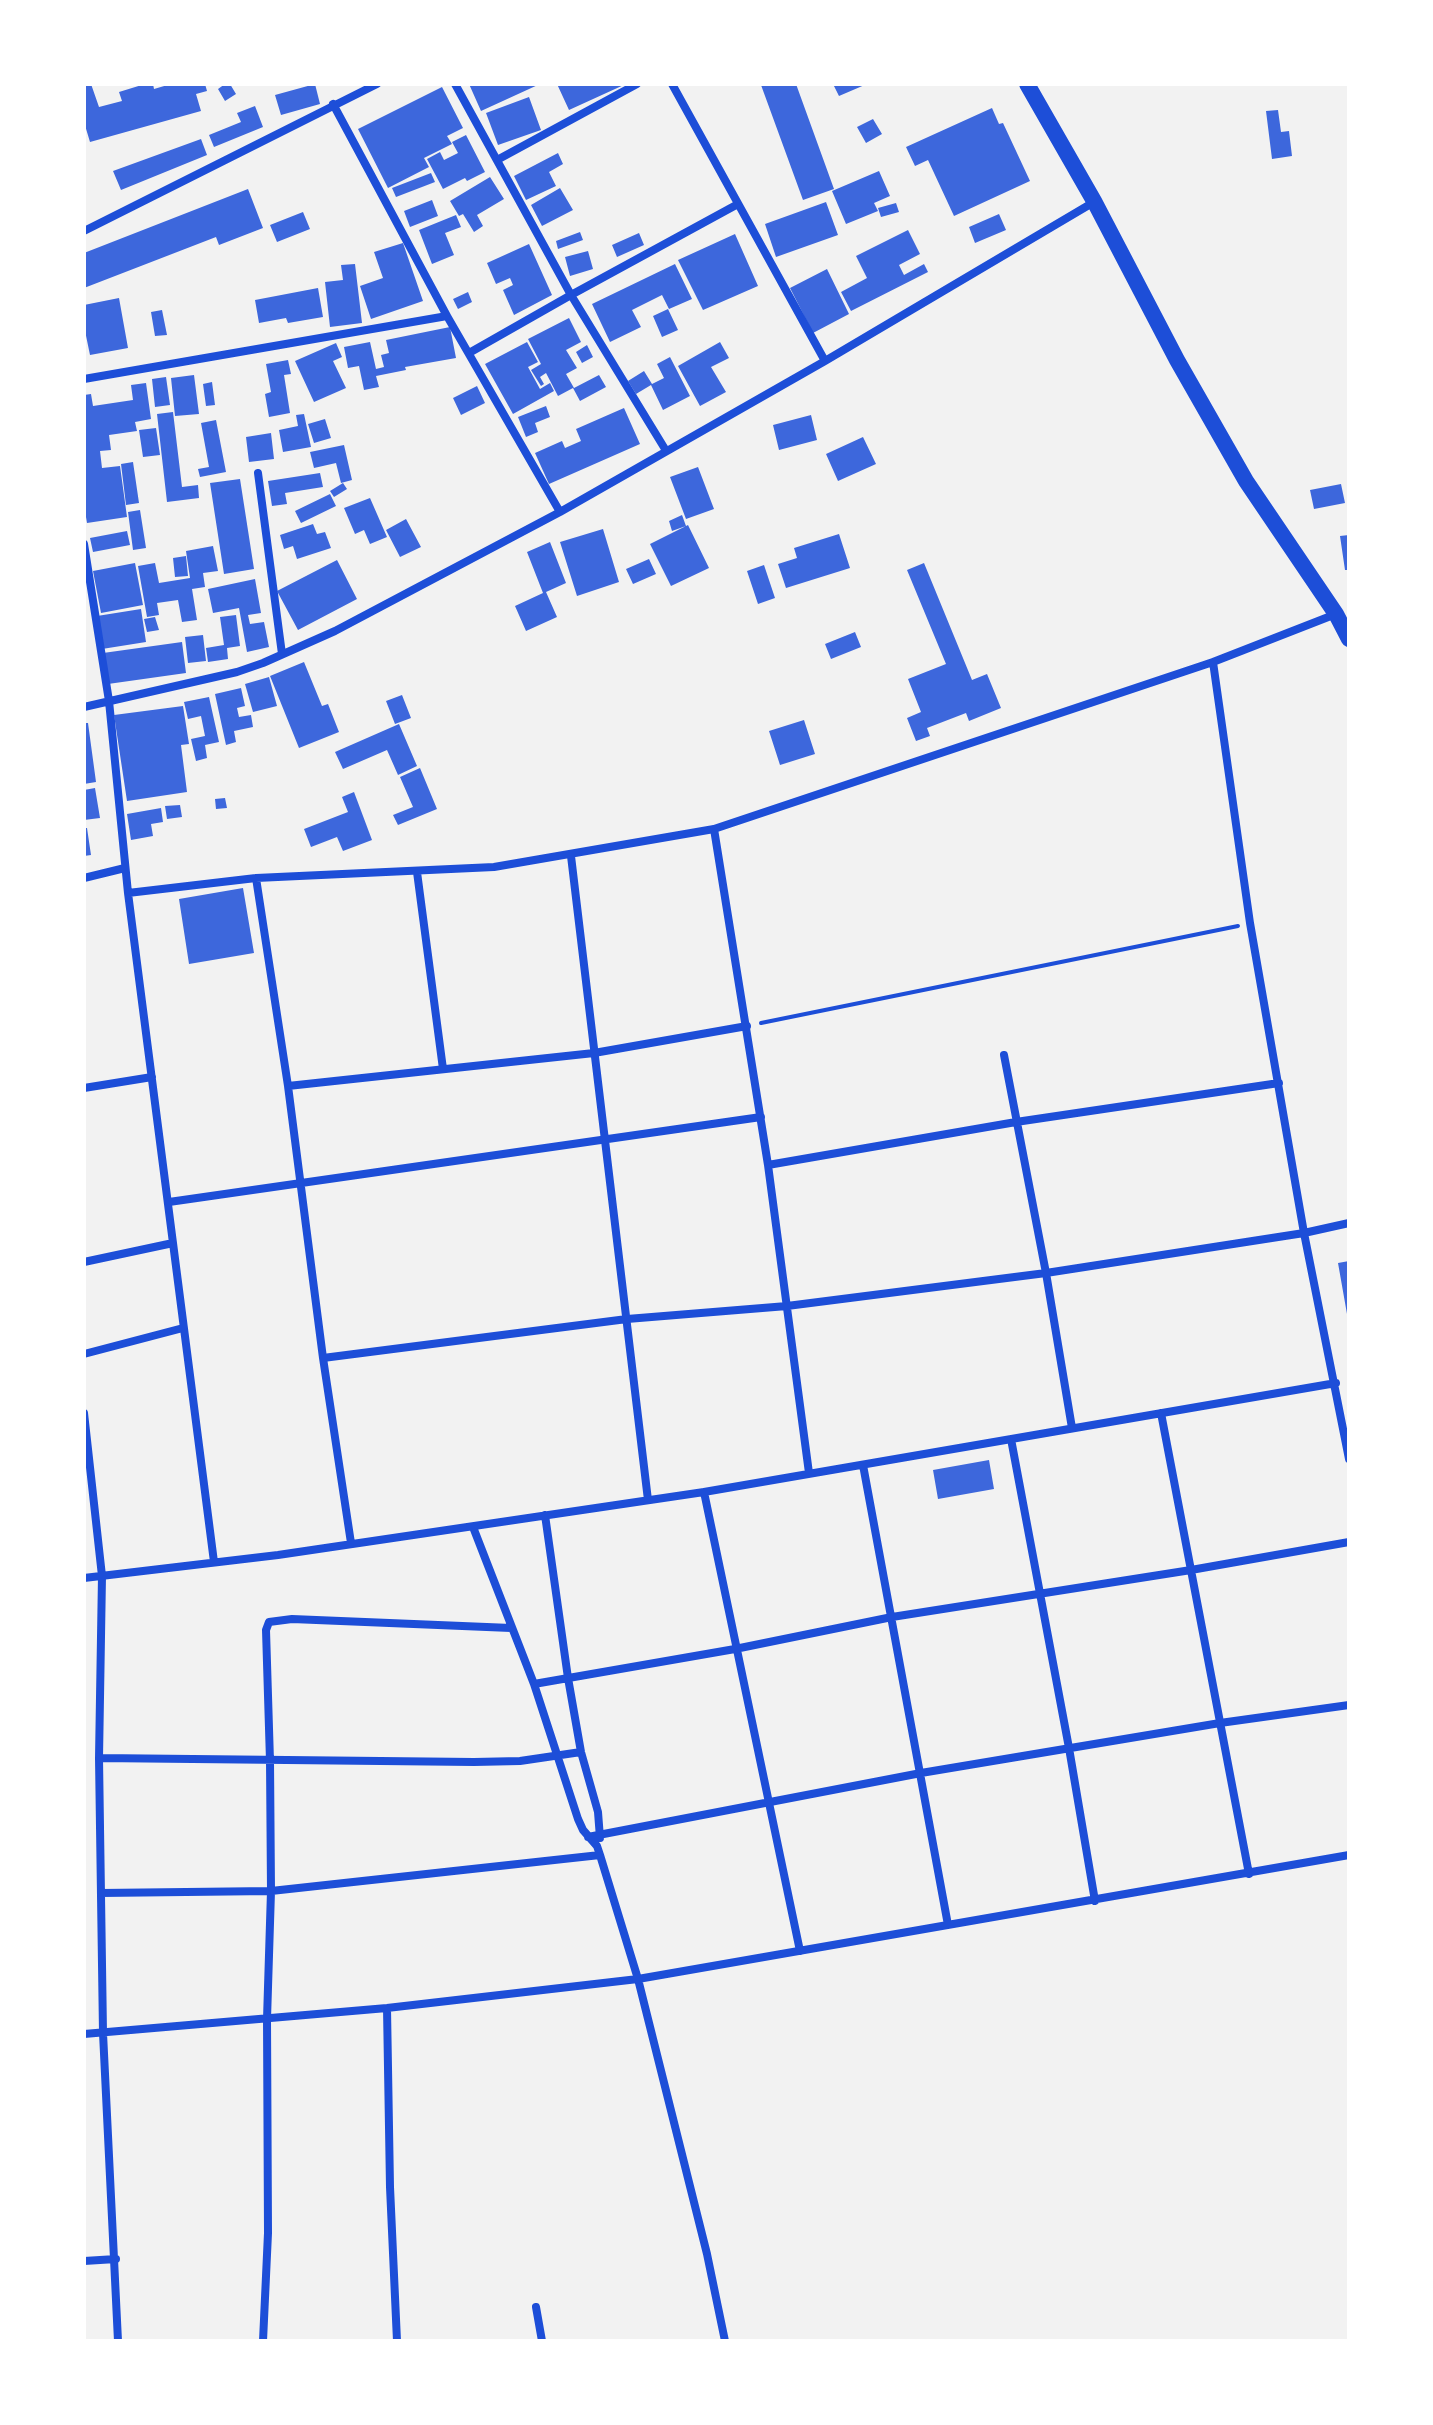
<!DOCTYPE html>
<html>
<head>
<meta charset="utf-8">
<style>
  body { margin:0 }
  #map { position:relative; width:1433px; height:2425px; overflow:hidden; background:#f2f2f2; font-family:Karla,sans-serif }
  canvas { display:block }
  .frame { position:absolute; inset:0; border:86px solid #fff; pointer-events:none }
</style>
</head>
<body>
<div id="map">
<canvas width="1433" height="2425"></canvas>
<div class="frame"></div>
</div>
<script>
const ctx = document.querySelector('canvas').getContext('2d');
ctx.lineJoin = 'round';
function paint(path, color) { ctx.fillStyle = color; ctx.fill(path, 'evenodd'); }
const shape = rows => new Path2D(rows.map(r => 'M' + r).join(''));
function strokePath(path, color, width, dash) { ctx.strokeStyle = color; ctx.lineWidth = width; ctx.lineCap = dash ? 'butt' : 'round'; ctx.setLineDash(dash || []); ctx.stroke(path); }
const building = shape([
  [91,84,99,107,122,101,119,92,145,84,153,84,154,89,171,84,205,84,207,91,196,94,201,111,90,142,84,122,84,86],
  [225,84,230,84,236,94,225,101,218,89],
  [315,84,320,104,281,115,275,95],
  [469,84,540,84,481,111],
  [557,84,626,84,569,110],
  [796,84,834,189,803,200,761,85],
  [833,84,867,84,839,96],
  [442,87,463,128,447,136,452,144,424,158,429,167,388,188,358,129],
  [529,97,541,130,498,145,486,113],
  [255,106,263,127,214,147,209,135,241,122,237,113],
  [992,108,999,124,1003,123,1030,181,954,216,928,160,915,166,906,147],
  [1278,110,1281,132,1289,131,1292,156,1272,159,1266,111],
  [873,119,882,134,866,143,857,127],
  [466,135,485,172,467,181,465,178,443,189,427,159,440,152,444,160,458,153,452,142],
  [201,139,207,155,121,190,113,171],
  [558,153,563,164,549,172,556,186,526,200,514,176],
  [879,171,890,196,874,203,878,211,846,224,832,191],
  [431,173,435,182,396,197,392,188],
  [490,177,504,199,477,215,483,226,474,232,463,214,459,216,450,201],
  [560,188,573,210,542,226,531,205],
  [248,189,263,228,219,245,216,237,84,288,84,253],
  [432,200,438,216,410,227,404,211],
  [826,202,838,235,776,257,765,224],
  [896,203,899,212,881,217,878,208],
  [303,212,310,229,277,242,270,225],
  [999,214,1006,230,975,243,969,227],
  [456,215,461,227,445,233,454,255,432,264,419,230],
  [908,230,920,254,899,265,904,275,924,264,928,272,851,311,841,292,867,278,856,256],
  [580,232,583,240,558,249,556,241],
  [639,233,644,245,617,257,612,245],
  [735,234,758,286,703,310,678,260],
  [403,243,423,301,371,319,360,286,383,278,374,252],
  [529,244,552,295,514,315,503,290,513,285,510,278,496,284,487,263],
  [588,251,593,269,570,276,565,257],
  [355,264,362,323,330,327,325,282,343,280,341,265],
  [675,264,692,299,669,309,662,295,632,310,641,327,610,342,592,304],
  [827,269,849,314,813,333,790,288],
  [318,288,323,317,288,323,286,318,259,323,255,300],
  [468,292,472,302,458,309,453,299],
  [119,298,128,348,90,355,84,326,84,305],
  [668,309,678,330,662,337,653,316],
  [162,310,167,335,155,336,151,312],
  [569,318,581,342,566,350,577,368,566,374,574,388,599,375,606,387,580,401,573,388,558,396,546,373,540,377,544,384,541,386,531,370,541,364,528,339],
  [450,327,456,358,405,367,406,370,376,376,379,387,364,390,359,366,348,368,344,347,370,342,376,369,384,367,381,355,389,353,386,340],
  [527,342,538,362,528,367,540,389,550,383,554,391,513,414,485,364],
  [720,342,729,358,711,367,726,392,700,406,678,366],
  [336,343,342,357,333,361,346,388,314,402,295,361],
  [587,345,593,357,582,363,576,352],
  [670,357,690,396,663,410,651,385,636,394,628,381,644,371,652,384,664,378,657,364],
  [288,360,291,374,284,375,290,413,269,417,265,394,271,392,266,364],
  [194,375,199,414,175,416,171,378],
  [166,377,170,405,155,407,152,379],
  [212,382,215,405,206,406,203,384],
  [146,383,151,419,135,422,137,431,109,435,111,450,100,451,102,468,120,466,127,517,87,523,84,505,84,395,91,394,93,406,133,400,131,385],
  [477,386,485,403,461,415,453,398],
  [546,406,550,417,535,423,538,432,526,437,518,417],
  [624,408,640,444,549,484,535,453,562,441,565,448,581,441,576,429],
  [173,412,182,487,198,485,199,498,167,502,157,414],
  [304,414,311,447,283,452,279,430,298,426,296,415],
  [811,415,817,440,779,450,773,425],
  [325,419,331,438,314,443,308,424],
  [216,420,226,472,200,477,198,469,209,467,201,423],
  [156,428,160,455,143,457,139,430],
  [271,433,274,459,249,462,246,437],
  [863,437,876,464,838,481,826,454],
  [344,445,352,480,341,483,336,463,314,468,310,452],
  [133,462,139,503,126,505,121,464],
  [698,467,714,509,686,519,670,477],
  [320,473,323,487,285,493,287,504,272,506,268,481],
  [240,479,254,569,224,574,210,483],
  [343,483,347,489,334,497,330,491],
  [1341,484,1345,503,1314,509,1310,490],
  [330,494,336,506,301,523,295,511],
  [370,498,387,537,370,544,364,530,355,534,344,508],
  [140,510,146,548,133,550,128,512],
  [682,515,686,526,672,531,669,521],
  [406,519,421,547,400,557,386,530],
  [313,524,317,534,325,532,331,548,297,559,293,546,284,549,280,535],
  [688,525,709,568,671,586,650,544],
  [603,529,619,582,577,596,560,542],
  [127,531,130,545,93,552,90,538],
  [839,534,850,568,786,588,778,564,797,558,794,548],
  [1349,535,1349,570,1345,570,1340,536],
  [550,542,566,583,546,592,557,617,526,631,515,606,543,593,527,552],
  [213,546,218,571,203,573,205,587,192,589,197,620,182,622,178,600,157,603,159,615,147,617,138,566,155,563,159,583,190,578,186,551],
  [186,556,188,576,175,577,173,558],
  [649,559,656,574,633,584,626,569],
  [337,560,357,599,298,630,277,591],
  [135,563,143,605,101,613,93,571],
  [924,563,972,680,987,674,1001,708,969,721,966,713,927,728,930,736,916,741,907,718,921,712,908,679,946,664,907,570],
  [764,565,775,598,758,604,747,571],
  [255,579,261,613,248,615,250,624,264,622,269,647,247,652,239,608,213,613,208,589],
  [141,609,146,642,102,649,97,616],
  [236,615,240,646,227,648,228,659,208,662,206,648,224,645,220,617],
  [155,617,159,630,147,632,144,619],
  [855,632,861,647,831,659,825,644],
  [203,635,206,661,188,663,185,637],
  [182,642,186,673,108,684,103,653],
  [304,662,322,706,328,704,339,732,299,748,270,676],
  [269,677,277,706,253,712,245,684],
  [241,688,245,706,237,708,239,717,251,715,253,727,234,731,236,742,226,745,215,694],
  [402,695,411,718,395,724,386,701],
  [209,697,219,742,205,745,207,758,196,761,191,739,205,736,201,716,188,719,184,702],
  [183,706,189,744,181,745,187,792,127,801,114,715],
  [804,720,815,754,780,765,769,731],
  [84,723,88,723,96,782,84,784],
  [399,724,417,766,398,775,387,750,343,769,335,752],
  [420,768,437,809,398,825,393,815,413,807,400,777],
  [95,788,100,818,84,820,84,790],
  [354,792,372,840,343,851,337,837,311,847,304,829,348,812,342,797],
  [225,798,227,808,216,809,215,799],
  [180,805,182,817,167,819,165,806],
  [161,808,163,822,151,824,153,836,131,840,127,814],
  [84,828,87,828,91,855,84,856],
  [243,888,254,953,189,964,179,899],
  [1349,1261,1349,1314,1347,1314,1338,1263],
  [989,1460,994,1489,938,1499,933,1470]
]);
const path = shape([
  [761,1023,1238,926]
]);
const minor = shape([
  [455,84,571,295,665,449],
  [672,84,825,361],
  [333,104,447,316],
  [497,160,637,84],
  [84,231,377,84],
  [469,353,571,295,738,204],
  [84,379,447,316,560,512],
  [258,473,282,654],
  [84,544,109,701,128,893,214,1562],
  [1336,614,1213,662,1250,923,1304,1233,1349,1459],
  [84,707,237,672,263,663,335,631,560,512,825,361,1094,202],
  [714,829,768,1165,809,1473],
  [571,856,648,1500],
  [417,872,443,1069],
  [84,878,125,868],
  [256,878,288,1086,323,1358,351,1543],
  [128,893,256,878,494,867,714,829,1213,662],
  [1004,1055,1046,1273,1072,1428],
  [288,1086,594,1053,747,1026],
  [84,1088,152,1077],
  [768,1165,1016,1122,1279,1083],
  [169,1202,761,1117],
  [84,1262,173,1243],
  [84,1354,183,1328],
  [323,1358,627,1319,787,1306,1046,1273,1304,1233,1349,1223],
  [84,1413,102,1576,99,1758,103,2033,118,2341],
  [1161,1413,1249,1874],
  [1011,1439,1069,1748,1095,1901],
  [863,1465,948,1925],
  [704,1492,800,1951],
  [545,1515,568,1678,581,1752,598,1812,600,1838],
  [473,1527,534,1684,578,1819,583,1830,597,1846,600,1855,638,1979,707,2254,725,2341],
  [84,1578,278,1555,704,1492,1336,1383],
  [534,1684,735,1649,892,1617,1191,1570,1349,1542],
  [99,1758,474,1762,520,1761,581,1752],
  [588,1837,921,1773,1220,1723,1349,1705],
  [101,1893,271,1891,600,1855],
  [387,2008,390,2187,397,2341],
  [84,2034,387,2008,638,1979,1349,1855],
  [84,2261,116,2259],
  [536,2307,542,2341],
  [263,2341,268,2233,267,2019,271,1891,270,1761,266,1630,269,1622,292,1619,511,1628]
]);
const primary = shape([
  [1027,84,1094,201,1177,360,1246,481,1336,614,1349,639]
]);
paint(building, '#3d67dc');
strokePath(path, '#1d4ed8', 4);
strokePath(minor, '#1d4ed8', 8);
strokePath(primary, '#1d4ed8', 16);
</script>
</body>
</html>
